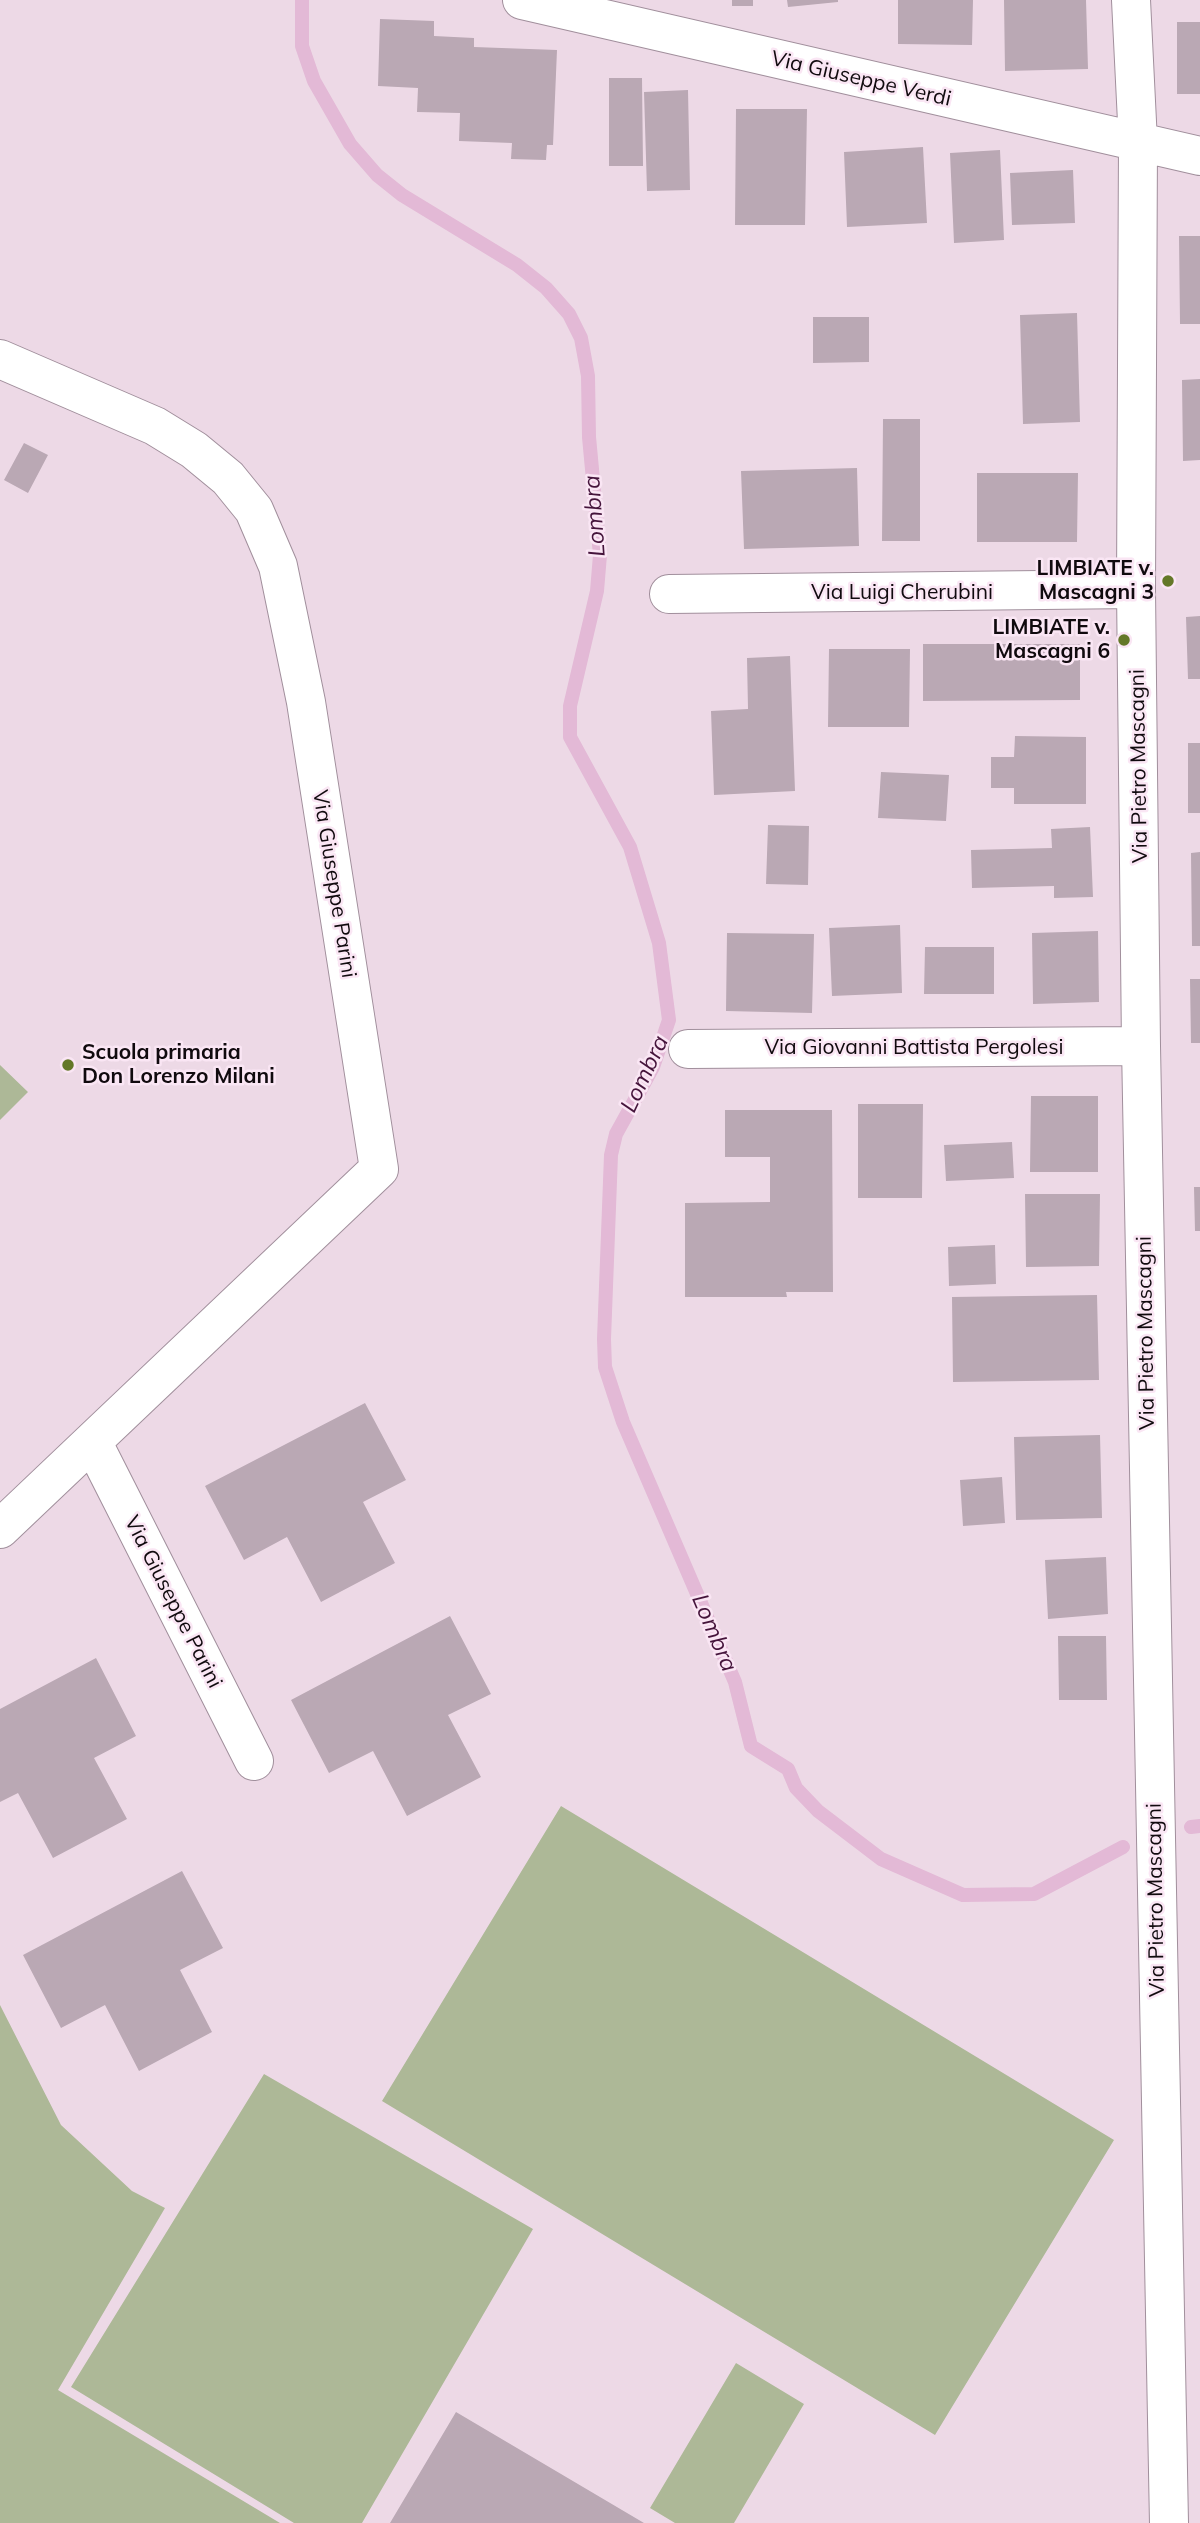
<!DOCTYPE html>
<html>
<head>
<meta charset="utf-8">
<style>
  body { margin:0 }
  canvas { display:block; background:#edd9e6 }
</style>
</head>
<body>
<canvas width="1200" height="2523"></canvas>
<script>
const ctx = document.querySelector('canvas').getContext('2d');
ctx.lineJoin = 'round';
function paint(path, color) { ctx.fillStyle = color; ctx.fill(path, 'evenodd'); }
const shape = rows => new Path2D(rows.map(r => 'M' + r).join(''));
function strokePath(path, color, width, dash) { ctx.strokeStyle = color; ctx.lineWidth = width; ctx.lineCap = dash ? 'butt' : 'round'; ctx.setLineDash(dash || []); ctx.stroke(path); }
function drawText(font, color, halo, rows, align = 'center') {
  ctx.font = font + ' Mulish,sans-serif'; ctx.lineWidth = 5; ctx.setLineDash([]); ctx.textBaseline = 'middle'; ctx.strokeStyle = halo; ctx.fillStyle = color; for (const [text, x, y, turn = 0] of rows) {
    ctx.save(); ctx.translate(x, y); ctx.rotate((+turn || 0) * Math.PI / 180); ctx.textAlign = isNaN(turn) ? turn : align; if (halo) ctx.strokeText(text, 0, 0); ctx.fillText(text, 0, 0); ctx.restore();
  }
}
const green = shape([
  [0,1065,28,1092,0,1120],
  [561,1806,1114,2140,935,2435,382,2101],
  [0,2005,61,2125,132,2191,165,2208,58,2390,280,2523,0,2523],
  [264,2074,533,2229,362,2523,294,2523,71,2387],
  [736,2363,804,2404,734,2523,675,2523,650,2508]
]);
const stream = shape([
  [302,0,302,46,314,81,350,144,377,175,402,195,517,265,546,288,569,314,581,338,588,376,589,437,600,555,597,591,570,706,570,737,630,847,659,943,669,1020,653,1067,616,1134,611,1155,604,1339,605,1367,623,1422,735,1682,751,1746,788,1769,796,1788,818,1811,881,1859,963,1895,1034,1894,1123,1847],
  [1191,1827,1200,1826]
]);
const building = shape([
  [732,0,753,0,753,6,732,6],
  [787,0,838,0,838,2,788,7],
  [898,0,973,0,972,45,898,44],
  [1004,0,1086,0,1088,69,1005,71],
  [380,19,434,21,434,36,474,38,474,47,557,50,553,145,547,145,546,160,511,159,512,143,459,141,460,113,417,112,418,88,378,86],
  [1177,22,1200,22,1200,94,1177,94],
  [609,78,642,78,643,166,609,166],
  [688,90,690,190,647,191,644,92],
  [736,109,807,109,805,225,735,225],
  [923,147,927,223,847,227,844,152],
  [1000,150,1004,240,954,243,950,153],
  [1073,170,1075,223,1012,225,1010,173],
  [1179,236,1200,236,1200,324,1180,324],
  [1077,313,1080,422,1023,424,1020,315],
  [813,317,869,317,869,362,813,363],
  [1200,379,1200,460,1183,461,1182,380],
  [883,419,920,419,920,541,882,541],
  [24,443,48,455,28,493,4,480],
  [857,468,859,546,744,549,741,471],
  [977,473,1078,473,1077,542,977,542],
  [1200,616,1200,679,1188,679,1186,617],
  [923,644,1080,644,1080,700,923,701],
  [829,649,910,649,909,727,828,727],
  [790,656,795,791,714,795,711,711,748,709,747,658],
  [1015,736,1086,737,1086,804,1014,804,1014,788,991,788,991,757,1014,757],
  [1188,743,1200,743,1200,813,1188,813],
  [881,772,949,775,946,821,878,818],
  [768,825,809,826,808,885,766,884],
  [1090,827,1093,897,1054,898,1054,886,972,888,971,850,1052,848,1051,829],
  [1200,852,1200,946,1192,946,1191,853],
  [900,925,902,993,832,996,829,928],
  [1098,931,1099,1002,1033,1004,1032,933],
  [727,933,814,934,812,1013,726,1011],
  [925,947,994,947,994,994,924,994],
  [1190,979,1200,979,1200,1043,1191,1043],
  [1031,1096,1098,1096,1098,1172,1030,1172],
  [858,1104,923,1104,922,1198,858,1198],
  [725,1110,832,1110,833,1292,786,1292,787,1297,685,1297,685,1203,770,1202,770,1157,725,1157],
  [1012,1142,1014,1178,946,1181,944,1145],
  [1194,1187,1200,1187,1200,1231,1195,1231],
  [1025,1194,1100,1194,1099,1266,1026,1267],
  [995,1245,996,1284,949,1286,948,1247],
  [1097,1295,1099,1380,953,1382,952,1297],
  [365,1403,406,1480,363,1502,395,1563,321,1602,287,1537,244,1560,205,1486],
  [1100,1435,1102,1518,1016,1520,1014,1437],
  [1002,1477,1005,1523,963,1526,960,1480],
  [1106,1557,1108,1614,1048,1619,1045,1560],
  [450,1616,491,1694,448,1715,481,1777,407,1816,373,1751,329,1773,291,1700],
  [1058,1636,1106,1636,1107,1700,1059,1700],
  [96,1658,136,1736,94,1758,127,1819,53,1858,18,1793,0,1802,0,1709],
  [182,1871,223,1948,180,1970,212,2032,139,2071,105,2005,61,2028,23,1955],
  [456,2412,644,2523,390,2523]
]);
const minor = shape([
  [522,0,1200,156],
  [1131,0,1138,142,1136,589,1141,1046,1169,2523],
  [0,359,155,426,194,450,228,478,254,510,278,566,306,702,379,1169,0,1529],
  [669,594,1136,589],
  [688,1049,1141,1046],
  [93,1443,254,1761]
]);
const markers = [
  [1168,581,7,"#647828"],
  [1124,640,7,"#647828"],
  [68,1065,7,"#647828"]
];
const streetNames = [
  ["Via Giuseppe Verdi",861,79,13],
  ["Via Luigi Cherubini",902,593],
  ["Via Pietro Mascagni",1139,766,-91],
  ["Via Giuseppe Parini",334,884,81],
  ["Via Giovanni Battista Pergolesi",914,1048],
  ["Via Pietro Mascagni",1146,1333,-91],
  ["Via Giuseppe Parini",173,1602,63],
  ["Via Pietro Mascagni",1156,1900,-91]
];
const poiNames = [
  ["LIMBIATE v.",1154,569],
  ["Mascagni 3",1154,593],
  ["LIMBIATE v.",1110,628],
  ["Mascagni 6",1110,652],
  ["Scuola primaria",82,1053,"left"],
  ["Don Lorenzo Milani",82,1077,"left"]
];
const waterNames = [
  ["Lombra",595,516,-94],
  ["Lombra",645,1074,-65],
  ["Lombra",714,1633,67]
];
paint(green, '#adb897');
strokePath(stream, '#e3b9d6', 14);
paint(building, '#baa8b4');
strokePath(minor, '#a18f9c', 40);
strokePath(minor, '#fff', 38);
for (const [x, y, r, color] of markers) { const dot = new Path2D(); dot.arc(x, y, r, 0, 2 * Math.PI); ctx.fillStyle = color; ctx.fill(dot); strokePath(dot, '#fae6f4', 2.5); }
drawText('21px', '#100a0e', '#fae6f4', streetNames);
drawText('bold 21px', '#100a0e', '#fae6f4', poiNames, 'right');
drawText('italic 23px', '#45143b', '#fae6f4', waterNames);
</script>
</body>
</html>
